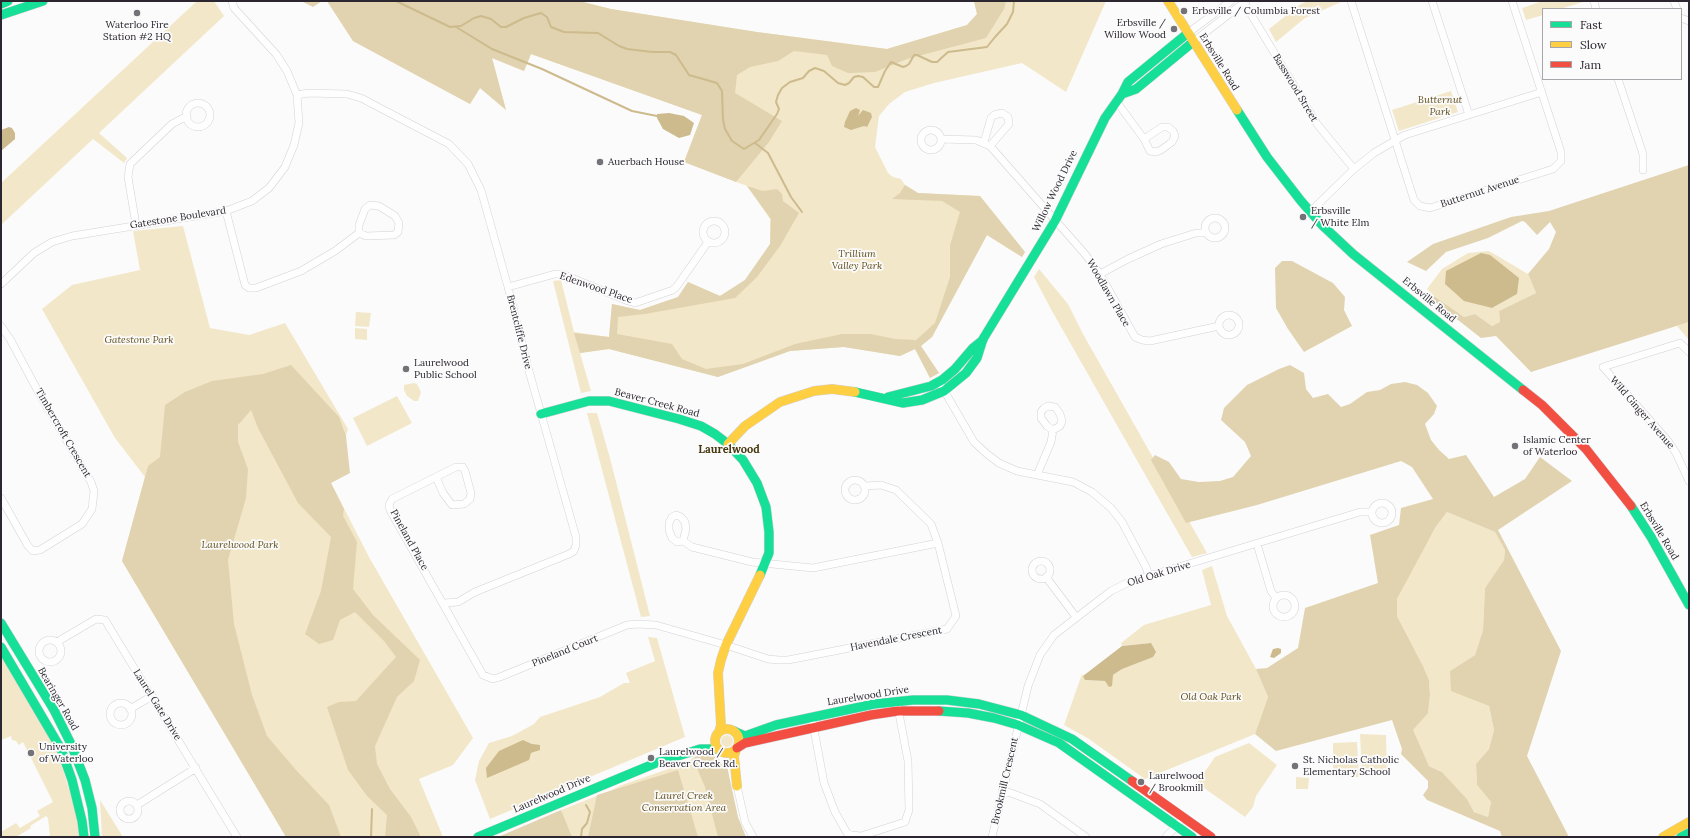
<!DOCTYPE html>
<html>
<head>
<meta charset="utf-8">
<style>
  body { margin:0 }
  #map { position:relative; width:1690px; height:838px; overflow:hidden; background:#fbfbfb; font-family:Lora,serif }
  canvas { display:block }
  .frame { position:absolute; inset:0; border:2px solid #2b2630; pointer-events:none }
  .legend { position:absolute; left:1542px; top:8px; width:140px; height:72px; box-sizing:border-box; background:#fbfbfb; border:1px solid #a8a6aa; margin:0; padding:5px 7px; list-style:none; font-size:12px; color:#2b2630 }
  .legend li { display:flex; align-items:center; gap:8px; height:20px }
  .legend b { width:20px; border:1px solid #a8a6aa }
</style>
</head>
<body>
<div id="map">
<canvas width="1690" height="838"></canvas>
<div class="frame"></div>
<ul class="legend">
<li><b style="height:5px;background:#16e098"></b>Fast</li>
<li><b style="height:5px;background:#ffcf43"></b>Slow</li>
<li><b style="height:5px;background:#f24e42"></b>Jam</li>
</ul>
</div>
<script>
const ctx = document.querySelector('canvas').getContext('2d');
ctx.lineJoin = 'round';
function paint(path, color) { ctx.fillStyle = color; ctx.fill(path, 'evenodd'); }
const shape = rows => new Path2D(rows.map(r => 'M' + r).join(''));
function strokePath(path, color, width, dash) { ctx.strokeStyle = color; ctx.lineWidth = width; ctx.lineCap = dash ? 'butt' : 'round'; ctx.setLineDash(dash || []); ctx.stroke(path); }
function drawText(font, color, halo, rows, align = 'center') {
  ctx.font = font + ' Lora,serif'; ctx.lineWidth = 3.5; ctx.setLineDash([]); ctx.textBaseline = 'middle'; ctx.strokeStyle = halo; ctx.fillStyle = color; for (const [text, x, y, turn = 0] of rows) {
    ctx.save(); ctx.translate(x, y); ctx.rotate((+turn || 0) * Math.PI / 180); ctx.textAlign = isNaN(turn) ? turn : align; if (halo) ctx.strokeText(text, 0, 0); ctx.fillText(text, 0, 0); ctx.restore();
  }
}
const green = shape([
  [197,1,214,1,224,16,99,133,127,158,124,163,93,139,1,225,1,183],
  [327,1,579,1,611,9,757,32,887,49,967,25,977,14,974,1,1106,1,1066,92,1022,63,934,83,905,92,889,104,879,116,875,147,888,173,893,177,901,179,905,185,918,193,980,196,1025,252,1022,257,987,235,932,337,921,346,939,373,930,378,915,349,900,356,844,347,790,351,718,377,609,349,580,353,591,391,581,393,553,281,561,280,574,332,609,337,612,304,640,310,678,297,688,282,720,296,745,280,770,244,770,219,747,186,684,162,702,115,531,54,524,71,492,58,506,110,480,88,470,104,353,41],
  [1308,1,1341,1,1341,2,1305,18,1276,42,1269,29,1301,4],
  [1543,1,1583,1,1583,2,1560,9,1543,9,1543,15,1526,20,1522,8],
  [1451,91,1458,112,1399,131,1392,110],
  [183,226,210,328,249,335,285,323,348,429,331,483,369,557,473,738,453,765,419,779,443,837,286,837,122,561,145,477,115,438,42,309,72,285,140,270,133,231],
  [1489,251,1528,274,1536,293,1499,311,1500,322,1492,326,1475,314,1464,317,1434,296,1427,289,1442,269,1468,253],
  [1517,294,1492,308,1480,305],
  [1039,269,1068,304,1083,334,1207,553,1192,557,1052,311,1034,277],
  [356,312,371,313,369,327,355,326],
  [1689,322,1689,340,1677,326],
  [355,328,367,329,367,340,355,339],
  [414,383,417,384,421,392,418,401,414,401,407,396,404,390,404,385],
  [397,396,412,423,367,446,353,418],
  [587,413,597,413,610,458,650,616,641,617],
  [1447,512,1495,532,1505,550,1504,560,1485,588,1483,630,1475,655,1450,671,1472,699,1489,706,1494,730,1489,749,1476,764,1477,785,1491,802,1488,817,1474,812,1467,799,1442,772,1429,766,1412,730,1428,712,1430,695,1429,680,1423,666,1397,616,1397,599,1418,558,1435,528],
  [1212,566,1227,616,1256,669,1268,697,1255,734,1145,779,1089,739,1064,725,1082,674,1086,680,1105,681,1122,669,1151,643,1122,646,1121,643,1144,625,1211,605,1202,570],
  [648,637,657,638,685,737,490,819,475,780,479,761,489,743,512,736,534,724,540,717,600,697,624,683,630,683,626,673,655,661],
  [523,740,532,744,539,750,531,753],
  [1,646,54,739,83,837,50,837,48,818,46,816,30,826,31,828,16,837,1,837,1,832,16,823,20,828,40,816,37,811,53,802,23,742,19,745,16,741,12,740,11,736,1,740],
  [1360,734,1386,735,1387,775,1362,775],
  '721 741a6 6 0 1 1 12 0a6 6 0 1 1-12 0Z',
  [1357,742,1359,777,1333,776,1333,743],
  [1249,743,1277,765,1256,796,1253,807,1245,817,1197,783,1215,757],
  [694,757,696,767,744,837,502,837,562,812,561,810,612,790,622,785,674,767,683,766],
  [1296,777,1309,778,1308,789,1296,789],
  [100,800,123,837,102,837]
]);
const forest = shape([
  [301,1,322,1,313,7],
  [327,1,579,1,611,9,757,32,887,49,967,25,977,14,974,1,1006,1,1004,9,986,38,907,59,875,72,848,73,832,66,827,55,794,51,778,61,750,67,737,75,735,93,782,121,769,142,736,182,684,162,702,115,531,54,524,71,492,58,506,110,480,88,470,104,353,41],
  [1689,165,1689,322,1531,372,1496,336,1481,338,1430,298,1434,296,1464,317,1475,314,1492,326,1500,322,1499,311,1536,293,1528,274,1549,249,1556,232,1550,222,1537,235,1525,222,1522,221,1488,238,1446,252,1426,271,1407,262,1433,244,1511,217,1549,211],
  [905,185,918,193,980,196,1025,252,1022,257,987,235,932,337,921,346,939,373,930,378,915,349,900,356,844,347,790,351,718,377,609,349,580,353,574,333,609,337,612,304,640,310,678,297,688,282,720,296,745,280,770,244,771,219,747,186,763,191,777,189,782,194,783,201,799,213,780,246,757,277,735,298,645,314,618,317,617,334,672,344,682,359,706,369,743,364,795,344,842,334,870,334,896,339,916,340,935,323,950,277,950,245,960,212,942,201,892,199,900,193],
  [1282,261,1292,261,1333,283,1345,297,1344,310,1352,326,1304,352,1288,329,1276,308,1275,268],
  [291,365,339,417,346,436,350,473,331,483,344,509,343,516,357,542,353,589,373,615,420,660,414,681,397,697,375,746,377,764,390,789,411,817,421,837,385,837,387,815,367,796,348,770,327,707,339,702,356,701,396,657,384,641,355,612,340,620,333,640,319,644,305,634,321,591,331,537,298,503,258,428,251,410,238,425,238,442,248,469,246,498,228,560,234,624,252,695,267,736,296,770,329,805,341,837,286,837,122,561,148,466,160,457,165,405,185,392,212,381,263,374],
  [1290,365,1304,373,1306,389,1313,398,1328,394,1341,407,1350,404,1367,392,1380,390,1391,384,1405,382,1417,385,1428,393,1437,406,1434,414,1425,424,1431,440,1439,450,1449,459,1466,455,1494,497,1525,479,1540,457,1572,481,1498,530,1561,651,1527,756,1569,837,1502,837,1500,831,1427,800,1423,795,1428,788,1428,781,1401,754,1402,749,1392,720,1276,751,1255,734,1268,697,1256,669,1267,668,1298,648,1305,608,1378,583,1370,535,1399,525,1401,508,1433,499,1412,467,1401,461,1257,505,1186,523,1151,460,1155,455,1169,462,1181,479,1199,482,1220,481,1233,477,1251,456,1245,442,1221,420,1224,408,1247,385,1279,369],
  [1447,512,1495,532,1505,550,1504,560,1485,588,1483,630,1475,655,1450,671,1451,691,1489,706,1494,730,1489,749,1476,764,1477,785,1491,802,1488,817,1474,812,1467,799,1442,772,1429,766,1413,730,1428,713,1430,695,1429,680,1423,666,1397,616,1397,599,1435,528],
  [706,754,715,756,719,759,723,767,727,766,738,817,746,837,718,837,705,787,696,766,694,757],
  [678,770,698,837,588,837,597,795],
  [561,810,572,837,498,837]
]);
const water = shape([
  [856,108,860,110,858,116,863,110,871,113,872,117,867,127,864,126,851,130,844,127,845,122,850,111],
  [669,113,684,116,694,123,690,135,679,138,663,129,657,118,657,114],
  [9,127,12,128,15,133,15,139,1,151,1,130],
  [1481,253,1490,255,1519,278,1517,294,1492,308,1464,301,1445,284,1446,271],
  [1151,643,1156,652,1153,657,1122,669,1113,675,1112,686,1109,687,1105,681,1085,680,1083,676,1122,646],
  [1278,648,1281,649,1281,653,1274,658,1270,657,1273,649],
  [523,740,532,744,540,745,540,750,531,753,529,760,487,778,486,768,499,751]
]);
const stream = shape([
  [396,1,450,27,461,26,474,18,481,16,491,19,501,27,506,27,524,18,541,13,547,17,551,27,564,32,598,33,619,46,627,49,652,52,670,52,676,55,689,75,717,83,722,91,723,120,725,129,732,141,744,149,759,140,777,114,779,109,776,102,778,95,782,88,790,82,803,78,809,71,815,68,824,71,838,83,845,85,849,83,854,77,858,76,863,77,874,87,878,87,885,71,891,62,903,67,906,66,909,64,914,55,917,55,932,62,937,62,948,52,987,47,995,37,1007,24,1013,12,1014,1],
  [456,27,492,49,542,69,632,111,657,116],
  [755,143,768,153,791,197,802,212],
  [371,837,372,809],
  [581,837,582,829,587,823,590,812,586,805]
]);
const street = shape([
  [1243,1,1317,124,1354,169],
  [1351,1,1414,200,1420,206,1430,208,1553,169,1561,161,1561,152,1512,1],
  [1432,1,1469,115],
  [1594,1,1596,9],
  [1674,1,1677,9],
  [1681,18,1689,21],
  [1188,33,1231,1],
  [1193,42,1246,1],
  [1618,79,1643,154,1643,170],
  [297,95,308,93,347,94,361,98,449,144,468,164,481,190,508,287,527,364,576,537,576,545,574,551,569,554,475,592,458,602,444,603],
  [1116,101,1144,139,1150,151,1156,152,1161,150,1172,142,1175,136,1173,131,1168,127,1162,127,1144,139],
  '186 115a12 12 0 1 1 24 0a12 12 0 1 1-24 0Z',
  '921 140a10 10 0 1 1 20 0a10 10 0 1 1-20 0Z',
  [941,139,976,140,990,146,1085,254,1100,274,1135,337,1142,340,1150,341,1219,326],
  [984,142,991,118,994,115,1002,113,1008,117,1009,124,990,146],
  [226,211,245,285,249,288,256,288,301,271,335,251,359,233,359,225,365,209,370,205,379,206,395,216,399,223,398,232,394,235,366,236,359,233],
  [1310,212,1354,169,1374,153,1396,140,1405,135,1542,92],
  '1205 228a10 10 0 1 1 20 0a10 10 0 1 1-20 0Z',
  '703 232a11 11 0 1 1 22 0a11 11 0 1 1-22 0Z',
  [136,225,128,177,130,164,172,124,187,116],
  [1100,274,1128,259,1161,244,1196,233,1206,233],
  [1,284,34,253,52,242,72,236,226,211,252,201,269,188,285,167,294,145,299,123,297,95,287,71,276,54,234,8,232,1],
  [508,287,555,274,562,274,628,301,635,303,673,290,677,286,708,242],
  '1219 325a10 10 0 1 1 20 0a10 10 0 1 1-20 0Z',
  [1,326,10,339,40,395,91,482,94,491,92,509,82,524,40,550,33,551,28,546,1,498],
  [1689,352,1680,343,1603,367,1668,441,1676,453,1689,481],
  [942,387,974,442,987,454,999,463,1017,471,1073,482,1092,492,1111,508,1122,522,1146,567,1149,576],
  [1048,406,1055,407,1060,414,1062,421,1060,426,1053,430,1047,426,1041,418,1041,412,1044,408,1048,406],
  [1037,475,1051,442,1053,430],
  [436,477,443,493,452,505,464,504,470,499,471,493,465,471,463,467,456,467,392,499,389,505,390,510,483,675,493,679,500,677,627,625,637,624,656,625,726,645,768,659,779,660,788,660,947,629,956,616,938,543,931,524,896,490,881,485,865,486],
  '845 490a10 10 0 1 1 20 0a10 10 0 1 1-20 0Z',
  '1372 513a10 10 0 1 1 20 0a10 10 0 1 1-20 0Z',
  [683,541,677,542,672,538,669,530,669,523,672,517,676,515,681,517,685,522,686,529,683,541,692,547,752,562,813,568,938,543],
  [1257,544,1271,591,1276,598],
  '1032 570a9 9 0 1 1 18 0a9 9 0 1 1-18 0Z',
  [1046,577,1076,617],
  '1273 606a11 11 0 1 1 22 0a11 11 0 1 1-22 0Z',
  '39 651a11 11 0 1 1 22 0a11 11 0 1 1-22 0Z',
  [57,642,96,619,105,620,237,837],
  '110 714a11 11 0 1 1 22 0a11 11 0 1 1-22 0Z',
  [130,709,152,696],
  [813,724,824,783,835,812,847,833,851,835,861,836,905,822,909,810,908,761,898,708],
  [737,786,745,822,753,837],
  [1002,791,1011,793,1040,804,1086,837],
  '120 810a9 9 0 1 1 18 0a9 9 0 1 1-18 0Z',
  [137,805,196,768],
  [992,837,1028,686,1040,655,1054,635,1111,591,1129,582,1360,512,1371,512],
  [1166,837,1179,823]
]);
const fast = shape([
  [1,4,8,1],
  [1,15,43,1],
  [1122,94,1136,89,1193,42],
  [1237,110,1267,157,1301,201,1322,225,1353,254,1523,390],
  [855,392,903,403,922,400,944,391,966,373,977,358,983,339,1055,221,1105,118,1122,94,1128,82,1188,33],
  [888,397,931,386,942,380,955,369,973,348,983,340],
  [541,414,589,401,609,401,679,419,701,426,715,434,728,444,743,460,757,483,766,507,769,532,769,553,760,575],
  [1631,506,1651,537,1689,605],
  [1,623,54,710,71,744,85,780,92,808,95,837],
  [1,647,61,749,72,780,82,821,84,837],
  [939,711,968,713,994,718,1018,725,1059,743,1192,837],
  [734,731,745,736,776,725,874,704,913,700,947,700,979,704,1021,715,1072,739,1132,781],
  [478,837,656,763,700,749,718,749],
  [1681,837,1689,833]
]);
const slow = shape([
  [1168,1,1237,110],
  [728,444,745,426,780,402,814,391,832,389,855,392],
  '715 741a12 12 0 1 1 24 0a12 12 0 1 1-24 0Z',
  [719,732,721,725,718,673,721,660,726,645,760,575],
  [736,750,734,756,737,786],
  [1663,837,1689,822]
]);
const jam = shape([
  [1523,390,1542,405,1586,449,1631,506],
  [737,748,745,743,871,715,898,711,939,711],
  [1132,781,1211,837]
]);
const markers = [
  [1184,11,4,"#747177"],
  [137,13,4,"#747177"],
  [1174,29,4,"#747177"],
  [600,162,4,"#747177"],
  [1303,217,4,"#747177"],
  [406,369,4,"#747177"],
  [1515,446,4,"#747177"],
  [31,753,4,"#747177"],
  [651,758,4,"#747177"],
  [1295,766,4,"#747177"],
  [1141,782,4,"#747177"]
];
const poiNames = [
  ["Erbsville / Columbia Forest",1192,11],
  ["Erbsville /",1166,23,"right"],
  ["Willow Wood",1166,35,"right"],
  ["Waterloo Fire",137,25,"center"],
  ["Station #2 HQ",137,37,"center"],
  ["Auerbach House",608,162],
  ["Erbsville",1311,211],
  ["/ White Elm",1311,223],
  ["Laurelwood",414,363],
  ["Public School",414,375],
  ["Islamic Center",1523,440],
  ["of Waterloo",1523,452],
  ["University",39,747],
  ["of Waterloo",39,759],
  ["Laurelwood /",659,752],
  ["Beaver Creek Rd.",659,764],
  ["St. Nicholas Catholic",1303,760],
  ["Elementary School",1303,772],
  ["Laurelwood",1149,776],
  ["/ Brookmill",1149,788]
];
const streetNames = [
  ["Erbsville Road",1219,62,58],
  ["Basswood Street",1295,88,59],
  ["Willow Wood Drive",1055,191,-64],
  ["Butternut Avenue",1480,192,-18],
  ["Gatestone Boulevard",178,218,-9],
  ["Edenwood Place",596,288,19],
  ["Woodlawn Place",1108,293,60],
  ["Erbsville Road",1429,300,39],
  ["Brentcliffe Drive",519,332,76],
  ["Beaver Creek Road",657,403,15],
  ["Wild Ginger Avenue",1642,413,49],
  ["Timbercroft Crescent",63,433,60],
  ["Erbsville Road",1659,531,59],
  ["Pineland Place",409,540,61],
  ["Old Oak Drive",1159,574,-17],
  ["Havendale Crescent",896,639,-11],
  ["Pineland Court",565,651,-22],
  ["Laurelwood Drive",868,696,-9],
  ["Bearinger Road",58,699,60],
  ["Laurel Gate Drive",157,705,58],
  ["Brookmill Crescent",1005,781,-77],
  ["Laurelwood Drive",552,794,-23]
];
const parkNames = [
  ["Butternut",1440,100],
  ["Park",1440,112],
  ["Trillium",857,254],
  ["Valley Park",857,266],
  ["Gatestone Park",139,340],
  ["Laurelwood Park",240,545],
  ["Old Oak Park",1211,697],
  ["Laurel Creek",684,796],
  ["Conservation Area",684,808]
];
const neighbourhoodNames = [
  ["Laurelwood",729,450]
];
paint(green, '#f2e7c8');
paint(forest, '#e1d3af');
paint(water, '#cdbb8d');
strokePath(stream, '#cdbb8d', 2);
strokePath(street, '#d3d1d6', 8);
strokePath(fast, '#d3d1d6', 10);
strokePath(slow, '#d3d1d6', 10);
strokePath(jam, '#d3d1d6', 10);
strokePath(street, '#fefefe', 7);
strokePath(fast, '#16e098', 9);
strokePath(slow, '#ffcf43', 9);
strokePath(jam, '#f24e42', 9);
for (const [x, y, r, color] of markers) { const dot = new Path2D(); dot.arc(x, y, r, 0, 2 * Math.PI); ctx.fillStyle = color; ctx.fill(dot); strokePath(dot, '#fbfbfb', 1.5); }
drawText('10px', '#2b2630', '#fbfbfb', poiNames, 'left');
drawText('10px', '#2b2630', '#fbfbfb', streetNames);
drawText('italic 10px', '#62501e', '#fbfbfb', parkNames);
drawText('bold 11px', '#45370e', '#fbfbfb', neighbourhoodNames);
</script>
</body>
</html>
